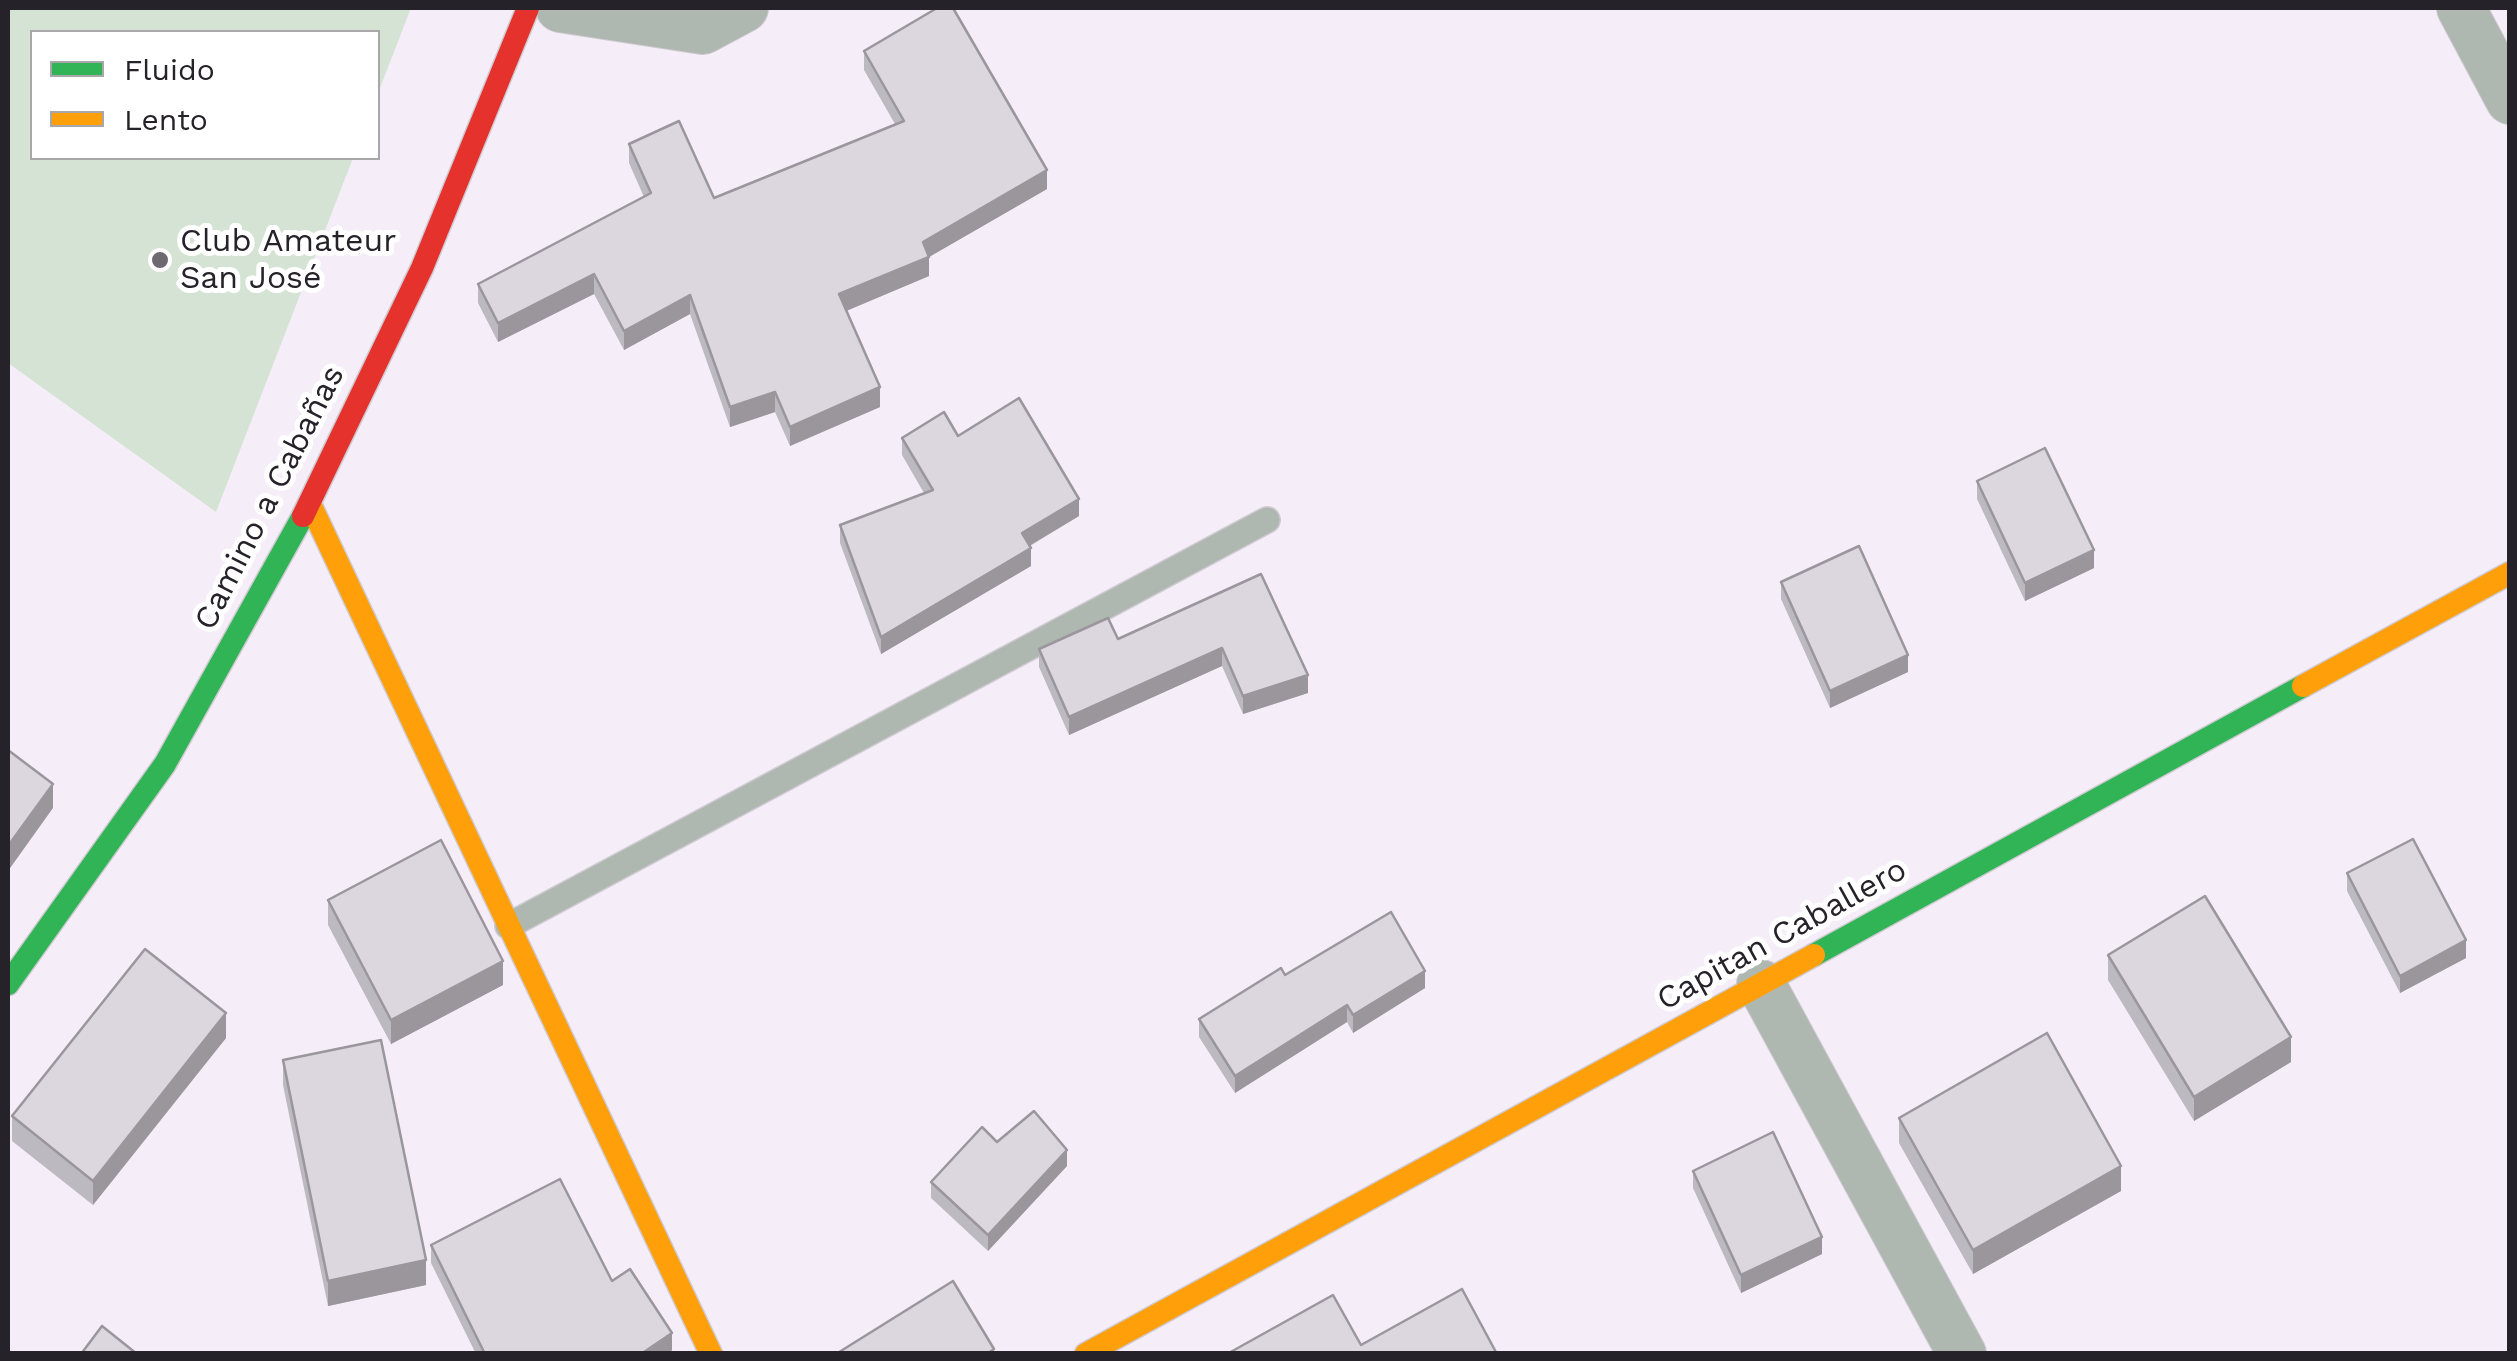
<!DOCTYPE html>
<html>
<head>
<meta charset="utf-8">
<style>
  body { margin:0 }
  #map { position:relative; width:2517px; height:1361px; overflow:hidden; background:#f5eef8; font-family:"Work Sans",sans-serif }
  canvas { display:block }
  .frame { position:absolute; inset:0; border:10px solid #262229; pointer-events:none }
  .legend { position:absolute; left:30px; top:30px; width:350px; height:130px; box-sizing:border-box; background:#fff; border:2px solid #a8a7a9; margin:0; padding:12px 18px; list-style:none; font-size:30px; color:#262229 }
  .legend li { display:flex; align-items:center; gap:20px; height:50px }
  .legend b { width:50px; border:2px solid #a8a7a9 }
</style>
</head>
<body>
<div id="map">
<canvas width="2517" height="1361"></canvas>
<div class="frame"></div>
<ul class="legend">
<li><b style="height:12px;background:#30b455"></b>Fluido</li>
<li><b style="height:12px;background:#ff9f0a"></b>Lento</li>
</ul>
</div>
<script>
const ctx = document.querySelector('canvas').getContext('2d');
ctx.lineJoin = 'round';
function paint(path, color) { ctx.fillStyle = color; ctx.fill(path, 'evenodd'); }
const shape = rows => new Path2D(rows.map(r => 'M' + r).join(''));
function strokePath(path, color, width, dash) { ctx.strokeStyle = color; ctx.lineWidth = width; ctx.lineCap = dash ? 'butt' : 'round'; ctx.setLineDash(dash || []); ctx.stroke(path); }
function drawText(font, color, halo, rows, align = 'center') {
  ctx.font = font + ' "Work Sans",sans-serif'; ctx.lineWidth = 10; ctx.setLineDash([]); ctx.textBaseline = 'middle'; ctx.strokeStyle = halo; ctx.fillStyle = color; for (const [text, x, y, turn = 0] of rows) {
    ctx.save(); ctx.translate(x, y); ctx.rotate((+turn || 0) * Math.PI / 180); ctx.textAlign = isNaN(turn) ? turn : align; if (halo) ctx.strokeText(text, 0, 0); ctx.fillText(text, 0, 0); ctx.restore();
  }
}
const green = shape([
  [8,8,411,8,378,93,378,32,32,32,32,158,353,158,216,512,8,363]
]);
const lane = shape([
  [508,926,1267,520]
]);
const street = shape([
  [560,8,703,30,744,8],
  [2461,8,2510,100],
  [1761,984,1962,1354]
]);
const fast = shape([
  [1814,955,2303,686],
  [8,984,165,764,303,516]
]);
const slow = shape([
  [310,504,711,1354],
  [2303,686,2510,573],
  [1086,1354,1814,955]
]);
const jam = shape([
  [303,516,422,268,528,8]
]);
const wall = shape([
  [864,51,1047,189,929,257,929,276,846,311,880,407,790,446,775,412,730,427,690,314,624,350,594,294,498,342,478,303,478,284,644,197,629,163,629,144,714,198,895,124,864,70],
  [958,436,1079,516,1030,546,1031,566,881,654,840,543,840,525,924,493,902,455,902,438],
  [1977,481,2094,568,2025,601,1977,499],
  [1261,574,1308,693,1243,714,1222,666,1069,735,1039,667,1039,649,1118,639],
  [1781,582,1908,672,1830,708,1781,599],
  [2347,873,2466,958,2400,993,2347,891],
  [328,900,503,985,391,1044,328,925],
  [2108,955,2291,1062,2194,1121,2108,980],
  [1285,975,1425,988,1353,1033,1347,1022,1235,1093,1199,1037,1199,1019],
  [226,1038,93,1205,12,1141,12,1116],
  [283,1060,426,1285,328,1306,283,1085],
  [1899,1118,2121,1191,1973,1274,1899,1143],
  [997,1142,1067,1166,988,1251,931,1198,931,1182],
  [1693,1171,1822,1254,1741,1293,1693,1188],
  [431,1245,612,1281,672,1350,668,1354,476,1354,431,1263]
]);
const shadedWall = shape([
  [1047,170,1047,189,929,257,929,276,839,314,839,294,923,242],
  [594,274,594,294,498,342,498,323],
  [690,295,690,314,624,350,624,331],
  [880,387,880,407,790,446,790,427],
  [775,392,775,412,730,427,730,407],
  [1079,499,1079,516,1022,550,1022,533],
  [1031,548,1031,566,881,654,881,637],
  [2094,550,2094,568,2025,601,2025,583],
  [1222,648,1222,666,1069,735,1069,717],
  [1908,655,1908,672,1830,708,1830,691],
  [1308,675,1308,693,1243,714,1243,696],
  [53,784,53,808,8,871,8,846],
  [2466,940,2466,958,2400,993,2400,976],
  [503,961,503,985,391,1044,391,1020],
  [1425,971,1425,988,1353,1033,1353,1015],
  [1347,1005,1347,1022,1235,1093,1235,1076],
  [226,1013,226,1038,93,1205,93,1181],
  [2291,1037,2291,1062,2194,1121,2194,1097],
  [1067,1150,1067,1166,988,1251,988,1235],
  [2121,1166,2121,1191,1973,1274,1973,1250],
  [1822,1237,1822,1254,1741,1293,1741,1275],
  [426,1260,426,1285,328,1306,328,1281],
  [672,1333,672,1350,668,1354,641,1354]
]);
const building = shape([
  [937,8,953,8,1047,170,923,242,929,257,839,294,880,387,790,427,775,392,730,407,690,295,624,331,594,274,498,323,478,284,651,193,629,144,679,121,714,198,904,121,864,51,937,8],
  [1019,398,1079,499,1022,533,1031,548,881,637,840,525,933,490,902,438,944,412,958,436,1019,398],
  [2045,448,2094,550,2025,583,1977,481,2045,448],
  [1859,546,1908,655,1830,691,1781,582,1859,546],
  [1261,574,1308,675,1243,696,1222,648,1069,717,1039,649,1108,618,1118,639,1261,574],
  [8,750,53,784,8,846,8,750],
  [2413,839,2466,940,2400,976,2347,873,2413,839],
  [441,840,503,961,391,1020,328,900,441,840],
  [2205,896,2291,1037,2194,1097,2108,955,2205,896],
  [1391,912,1425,971,1353,1015,1347,1005,1235,1076,1199,1019,1281,968,1285,975,1391,912],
  [145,949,226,1013,93,1181,12,1116,145,949],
  [2047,1033,2121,1166,1973,1250,1899,1118,2047,1033],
  [381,1040,426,1260,328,1281,283,1060,381,1040],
  [1034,1111,1067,1150,988,1235,931,1182,982,1127,997,1142,1034,1111],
  [1773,1132,1822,1237,1741,1275,1693,1171,1773,1132],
  [560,1179,612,1281,630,1269,672,1333,641,1354,485,1354,431,1245,560,1179],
  [953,1281,994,1349,987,1354,836,1354,953,1281],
  [1462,1289,1497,1354,1227,1354,1333,1295,1361,1345,1462,1289],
  [102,1326,137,1354,81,1354,102,1326]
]);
const markers = [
  [160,260,10,"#6e6971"]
];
const poiNames = [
  ["Club Amateur",180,242],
  ["San José",180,279]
];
const streetNames = [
  ["Camino a Cabañas",270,498,-63],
  ["Capitan Caballero",1782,935,-29]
];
paint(green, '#d4e3d4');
strokePath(lane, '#cfcad2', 28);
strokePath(street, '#cfcad2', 50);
strokePath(fast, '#cfcad2', 25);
strokePath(slow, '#cfcad2', 25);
strokePath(jam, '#cfcad2', 25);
strokePath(lane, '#afb8b0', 25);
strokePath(street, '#afb8b0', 48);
strokePath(fast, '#30b455', 22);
strokePath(slow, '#ff9f0a', 22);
strokePath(jam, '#e5322d', 22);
paint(wall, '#bdb9c0');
paint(shadedWall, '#9a969c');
paint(building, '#dcd7df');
strokePath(building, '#9a969c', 2.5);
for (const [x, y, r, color] of markers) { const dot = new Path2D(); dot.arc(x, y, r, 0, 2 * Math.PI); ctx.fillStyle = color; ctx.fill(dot); strokePath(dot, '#fff', 4); }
drawText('32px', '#262229', '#fff', poiNames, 'left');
drawText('32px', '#262229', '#fff', streetNames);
</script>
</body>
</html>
